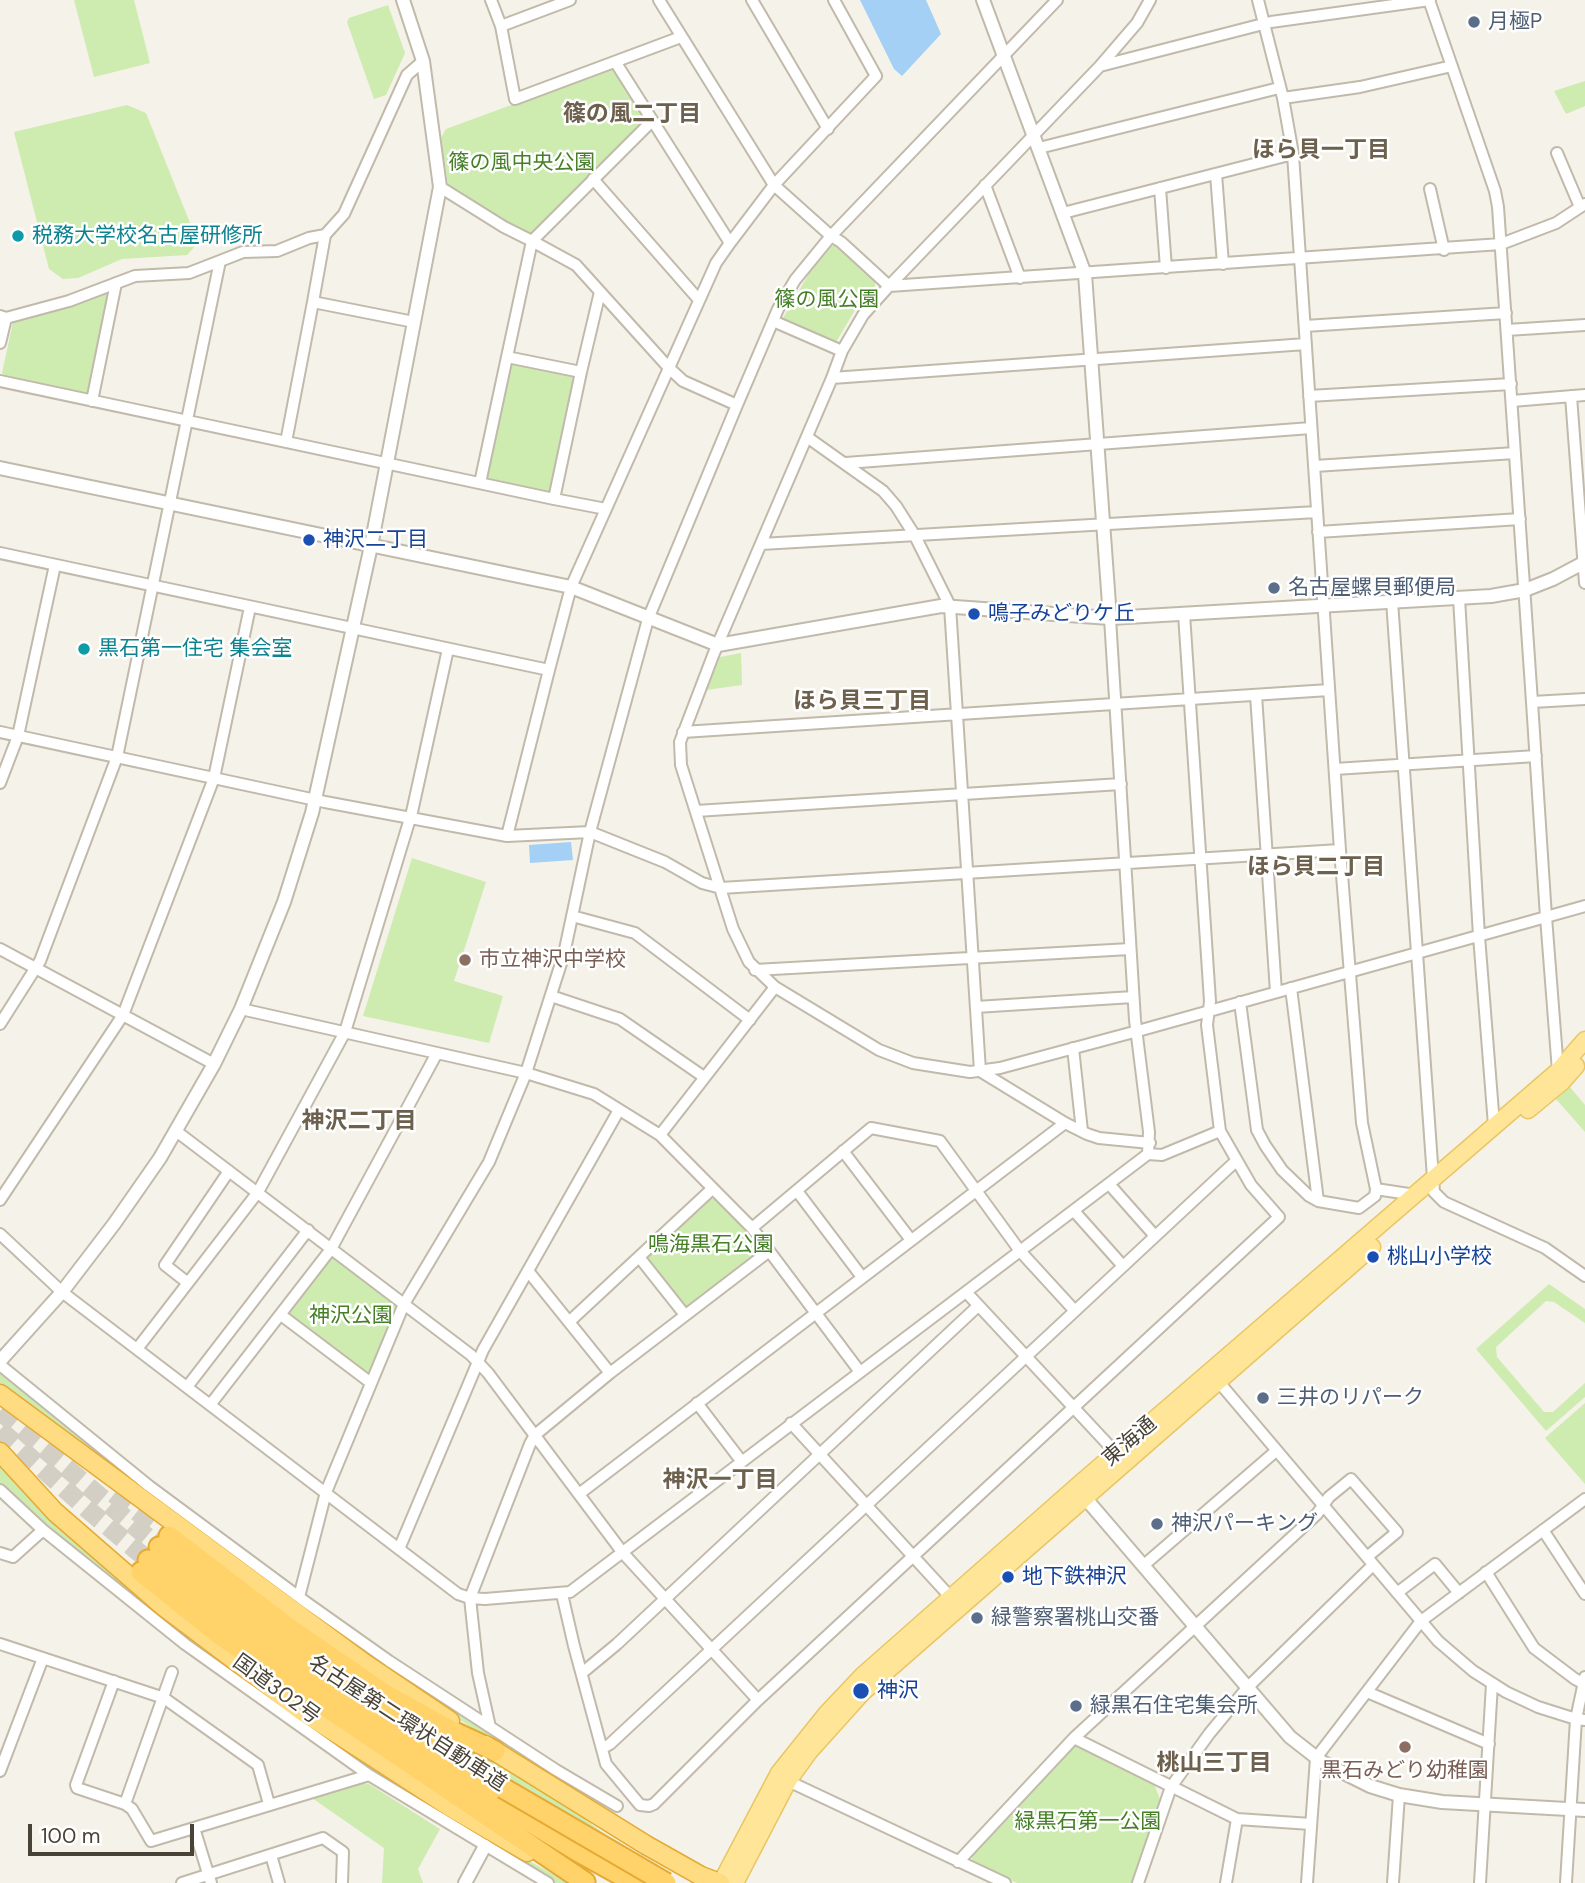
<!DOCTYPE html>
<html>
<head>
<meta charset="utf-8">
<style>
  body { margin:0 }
  #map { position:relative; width:1585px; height:1883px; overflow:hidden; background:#f5f2e9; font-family:"DM Sans",sans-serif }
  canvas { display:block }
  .scale { position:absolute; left:28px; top:1824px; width:166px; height:32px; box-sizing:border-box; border:4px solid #494337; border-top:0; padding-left:9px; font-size:21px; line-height:24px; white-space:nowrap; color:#494337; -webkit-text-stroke:5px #fff; paint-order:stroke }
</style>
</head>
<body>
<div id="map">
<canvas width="1585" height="1883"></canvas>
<div class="scale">100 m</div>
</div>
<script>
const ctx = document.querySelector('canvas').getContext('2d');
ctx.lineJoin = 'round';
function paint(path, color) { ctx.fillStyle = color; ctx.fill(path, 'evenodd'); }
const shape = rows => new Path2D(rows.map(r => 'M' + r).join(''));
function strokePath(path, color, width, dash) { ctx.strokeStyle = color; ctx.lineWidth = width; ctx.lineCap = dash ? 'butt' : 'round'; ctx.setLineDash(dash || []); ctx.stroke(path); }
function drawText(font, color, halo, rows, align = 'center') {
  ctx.font = font + ' "DM Sans","Noto Sans JP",sans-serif'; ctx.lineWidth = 5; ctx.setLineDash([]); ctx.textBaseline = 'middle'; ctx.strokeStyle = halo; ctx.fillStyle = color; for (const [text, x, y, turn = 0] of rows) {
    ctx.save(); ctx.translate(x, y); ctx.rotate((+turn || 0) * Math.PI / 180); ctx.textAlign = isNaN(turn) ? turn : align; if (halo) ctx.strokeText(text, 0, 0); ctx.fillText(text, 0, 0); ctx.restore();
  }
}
const green = shape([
  [74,0,134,0,150,63,94,77],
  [388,5,405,53,386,95,374,99,347,22,349,18],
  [609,69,617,71,645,117,643,123,534,234,527,234,448,184,441,138,446,129],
  [1585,81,1585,106,1566,114,1554,91],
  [127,105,146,113,198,243,187,255,122,259,78,278,63,279,49,269,14,132],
  [832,246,837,246,875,281,875,288,855,310,835,344,785,323,783,318,810,272],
  [102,292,110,297,89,392,84,395,5,377,2,373,13,322,71,306],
  [514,361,573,374,576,380,553,489,548,492,490,480,487,476,510,365],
  [741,653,742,685,706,690,720,657],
  [412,858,486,882,454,981,503,996,489,1043,363,1016],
  [1570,1087,1585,1105,1585,1132,1556,1099],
  [709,1198,716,1199,747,1230,761,1248,759,1254,688,1307,683,1307,647,1261,648,1256],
  [336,1258,396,1303,397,1311,373,1370,364,1373,290,1317,290,1310,329,1259],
  [1549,1284,1585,1309,1585,1323,1554,1302,1546,1301,1496,1347,1497,1357,1544,1412,1553,1412,1585,1383,1585,1397,1546,1431,1476,1349],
  [0,1369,68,1425,552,1773,557,1780,555,1782,399,1680,2,1386,0,1384],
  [1585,1403,1585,1484,1545,1438],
  [0,1465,445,1814,569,1883,554,1883,486,1844,291,1717,103,1576,0,1485],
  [411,1713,558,1799,623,1848,573,1821,473,1759,408,1716],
  [1074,1746,1078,1746,1154,1784,1160,1799,1132,1883,1017,1883,973,1864,971,1854],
  [360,1783,369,1784,440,1829,418,1869,423,1883,382,1883,384,1848,312,1798]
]);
const water = shape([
  [860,0,926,0,941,34,902,76,894,69],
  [571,842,573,860,530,863,529,845]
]);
const motorwayTunnel = shape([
  [0,1411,159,1547],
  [0,1430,86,1508,148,1560],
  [114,1494,169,1536]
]);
const minor = shape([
  [491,0,501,26,515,99,681,37],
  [659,0,774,185,831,236,1057,0],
  [752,0,828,129],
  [1429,0,1495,191,1498,207,1532,702],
  [501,26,570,0],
  [616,63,730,243],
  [1100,66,1271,22,1430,0],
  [1283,98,1360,87,1452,66],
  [652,121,532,241,576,265,669,368,716,263,730,243,774,185,876,76,834,0],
  [1039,148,1279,88],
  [1557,153,1580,207],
  [1216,174,1223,264],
  [593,179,699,300],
  [985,185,1020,278],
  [1160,188,1166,268],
  [1430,189,1444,250],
  [1063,213,1293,154],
  [220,261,243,252,277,251,309,238,325,235,344,214,407,75,423,61],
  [889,286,1501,244,1556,223,1585,204],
  [889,286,1100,66,1137,23,1150,0],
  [313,302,325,235],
  [0,316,6,318,0,343],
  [773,321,842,351],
  [1305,326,1506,313],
  [1507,330,1585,325],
  [1306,344,832,378,714,653,680,742,681,765,733,929,749,962,775,987,879,1050,913,1063,970,1072,1000,1068,1145,1029,1546,917,1532,702,1585,699],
  [581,372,600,292],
  [0,381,554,499],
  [1309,396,1511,384],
  [1571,396,1585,583],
  [92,401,116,283],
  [1512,401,1585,395],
  [737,405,778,309,795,280,831,236,841,242,889,286,863,315,842,351,832,378],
  [807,437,883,491,896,506,915,536,950,606,980,1071,1065,1123,1087,1134,1099,1138,1150,1143],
  [286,442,313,302,414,322],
  [846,463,1311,428],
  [1315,466,1515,453],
  [480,483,507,357],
  [1318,532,1520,519],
  [761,544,1317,512],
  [0,553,549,670,571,587,606,509,554,499,581,372,507,357,532,241,504,227,440,187],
  [1459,598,1479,936,1494,1125],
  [1392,601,1434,1192,1444,1202,1545,1248,1585,1276],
  [1256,695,1276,992],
  [0,732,325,802,507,836,590,832,665,862,702,883,721,888,1340,850],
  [683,732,1329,690],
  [1335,769,1536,756],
  [0,783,18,736,55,565],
  [696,811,1121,784],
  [507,836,549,670],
  [572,916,635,933,750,1020],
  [0,949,214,1064],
  [755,970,1130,949],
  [1291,988,1318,1201],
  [551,996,620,1019,704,1077],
  [1240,1002,1257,1130,1265,1145,1282,1170,1309,1196,1318,1201,1359,1208,1375,1196,1376,1189,1362,1123,1340,850,1293,154,1283,98,1258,0],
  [976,1007,1133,997],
  [241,1009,526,1073,564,954,590,832,648,619,737,405,683,381,669,368,606,509],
  [0,1024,40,961,117,757,220,261,189,273,135,276,69,301,6,318],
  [1073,1048,1082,1131],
  [1558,1071,1546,917,1585,906],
  [176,1131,471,1355,488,1373,623,1553,758,1700],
  [660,1135,775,987],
  [843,1151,911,1240],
  [1148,1154,1162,1155,1220,1131],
  [1109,1184,1155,1236],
  [1376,1189,1415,1195],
  [797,1191,862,1277],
  [0,1200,123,1015,214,778,250,607],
  [1074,1211,1123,1266],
  [752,1228,871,1128,940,1141,1020,1251,1075,1311],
  [0,1234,62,1292,458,1594,470,1598,485,1599,570,1592,1148,1154,1149,1132,1135,1020,1110,618],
  [639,1257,685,1315],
  [528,1271,610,1373],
  [188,1283,165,1265,229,1171],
  [966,1292,1116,1453],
  [281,1315,371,1383],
  [570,1321,712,1189],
  [137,1349,258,1192,345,1032,412,812,448,649],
  [0,1365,149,1486,307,1603,389,1661,556,1770,617,1806],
  [1218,1381,1438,1641,1473,1671,1506,1692,1538,1707,1576,1719,1585,1677],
  [187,1387,308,1230],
  [697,1403,742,1462],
  [210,1405,331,1249,437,1053],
  [791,1423,955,1602],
  [0,1490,43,1530,185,1644,369,1775,548,1883],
  [579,1494,1065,1123],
  [1543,1530,1585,1594],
  [399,1549,483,1350,619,1110],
  [0,1553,13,1557,43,1530],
  [1144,1565,1276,1451],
  [1486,1572,1534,1648,1575,1679,1583,1683],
  [1397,1593,1435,1564,1459,1593],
  [562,1594,574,1646,606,1764,640,1805,649,1806,654,1804,758,1700,1279,1217,1251,1185,1220,1131,1207,1025,1210,1001,1184,614],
  [299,1597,326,1492,404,1304,489,1162,526,1073,594,1094,660,1135,752,1228,860,1372],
  [0,1644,164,1698,258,1765,269,1804],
  [172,1672,125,1804,132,1809,151,1841,369,1775],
  [582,1673,617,1644,978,1306],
  [114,1681,76,1785,77,1788,125,1804],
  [1367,1692,1489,1744],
  [490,1727,478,1673,470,1598,530,1444,535,1435,610,1373,768,1252],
  [1074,1738,1237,1819,1311,1824],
  [603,1748,610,1744,1236,1161],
  [0,1771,43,1658],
  [788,1781,1005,1883],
  [194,1828,211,1883],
  [271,1855,279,1883],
  [958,1862,1074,1738,1317,1514,1329,1497,1351,1479,1397,1532,1367,1557],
  [182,1883,323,1838,343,1852,342,1883],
  [1138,1883,1171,1787,1209,1734,1247,1688,1373,1565],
  [1226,1883,1237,1819],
  [1307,1883,1316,1758,1421,1621,1585,1499],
  [1393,1883,1399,1795],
  [1480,1883,1492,1684],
  [1566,1883,1576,1719,1585,1720]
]);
const tertiary = shape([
  [983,0,1085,274,1110,618],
  [0,468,571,587,718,645,941,606,1110,618,1491,596,1525,590,1553,579,1585,562],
  [0,1361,62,1292,114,1224,160,1158,214,1064,241,1009,284,902,312,813,371,546,440,187,423,61,403,0],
  [1081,1493,1290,1737,1322,1762,1370,1786,1399,1795,1442,1802,1585,1810],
  [465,1883,485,1846]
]);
const primary = shape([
  [1528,1110,1562,1082,1576,1066],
  [721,1883,779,1773,827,1713,863,1675,1076,1487,1558,1071,1585,1040],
  [735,1883,788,1781,809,1752,863,1692,1372,1247]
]);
const trunk = shape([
  [0,1394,364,1663,450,1721],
  [0,1452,55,1512,163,1606,302,1711,450,1807,527,1852],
  [485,1745,646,1845,701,1876,720,1883]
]);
const motorway = shape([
  [169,1536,289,1628,385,1694,450,1730,495,1751],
  [159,1547,331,1676,412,1730,503,1788],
  [148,1560,322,1689,403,1744,577,1851,635,1883],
  [141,1572,221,1636,585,1882]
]);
const motorwayBridge = shape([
  [503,1788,666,1883]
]);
const markers = [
  [1474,22,7,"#5c6f8a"],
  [18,236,7,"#0f9aa8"],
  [309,540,7,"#1a4fb4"],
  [1274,588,7,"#5c6f8a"],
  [974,614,7,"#1a4fb4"],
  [84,649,7,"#0f9aa8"],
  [465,960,7,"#8d6e63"],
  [1373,1257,7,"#1a4fb4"],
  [1263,1398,7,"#5c6f8a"],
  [1157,1524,7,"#5c6f8a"],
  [1008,1577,7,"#1a4fb4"],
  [977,1618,7,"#5c6f8a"],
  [861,1691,9,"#1a4fb4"],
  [1076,1706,7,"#5c6f8a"],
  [1405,1747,7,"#8d6e63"]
];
const serviceNames = [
  ["月極P",1488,22],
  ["名古屋螺貝郵便局",1288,588],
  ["三井のリパーク",1277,1398],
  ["神沢パーキング",1171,1524],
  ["緑警察署桃山交番",991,1618],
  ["緑黒石住宅集会所",1090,1706]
];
const parkNames = [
  ["篠の風中央公園",522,163],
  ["篠の風公園",827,300],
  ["鳴海黒石公園",711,1245],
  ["神沢公園",351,1316],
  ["緑黒石第一公園",1088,1822]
];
const cultureNames = [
  ["税務大学校名古屋研修所",32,236],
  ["黒石第一住宅 集会室",98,649]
];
const transitNames = [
  ["神沢二丁目",323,540],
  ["鳴子みどりケ丘",988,614],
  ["桃山小学校",1387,1257],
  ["地下鉄神沢",1022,1577],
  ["神沢",877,1691]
];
const educationNames = [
  ["市立神沢中学校",479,960],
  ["黒石みどり幼稚園",1405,1771,"center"]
];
const streetNames = [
  ["東海通",1130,1442,-41],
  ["国道302号",276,1690,36],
  ["名古屋第二環状自動車道",407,1724,33]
];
const neighbourhoodNames = [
  ["篠の風二丁目",632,115],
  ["ほら貝一丁目",1321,151],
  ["ほら貝三丁目",862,702],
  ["ほら貝二丁目",1316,868],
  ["神沢二丁目",359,1122],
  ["神沢一丁目",720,1481],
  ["桃山三丁目",1214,1764]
];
paint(green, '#ceebb0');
paint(water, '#a3d0f4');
strokePath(motorwayTunnel, '#d3cfc5', 19, [19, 10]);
strokePath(minor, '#c1baab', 14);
strokePath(tertiary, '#c1baab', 16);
strokePath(primary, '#e9c663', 19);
strokePath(trunk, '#e5aa33', 21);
strokePath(motorway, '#e5aa33', 23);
strokePath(minor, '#fff', 10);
strokePath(tertiary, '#fff', 12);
strokePath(primary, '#ffe598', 16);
strokePath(trunk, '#ffdc81', 18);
strokePath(motorway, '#ffd36a', 19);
strokePath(motorwayBridge, '#e5aa33', 23, []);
strokePath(motorwayBridge, '#ffd36a', 19);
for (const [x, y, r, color] of markers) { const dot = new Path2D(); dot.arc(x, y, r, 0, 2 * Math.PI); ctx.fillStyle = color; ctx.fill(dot); strokePath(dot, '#fff', 2.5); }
drawText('21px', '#4e5e75', '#fff', serviceNames, 'left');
drawText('21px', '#457f26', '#fff', parkNames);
drawText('21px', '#0d838f', '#fff', cultureNames, 'left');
drawText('21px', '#164399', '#fff', transitNames, 'left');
drawText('21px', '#785e54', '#fff', educationNames, 'left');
drawText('21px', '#494337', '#fff', streetNames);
drawText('bold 23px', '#6d614d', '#fff', neighbourhoodNames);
</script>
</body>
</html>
